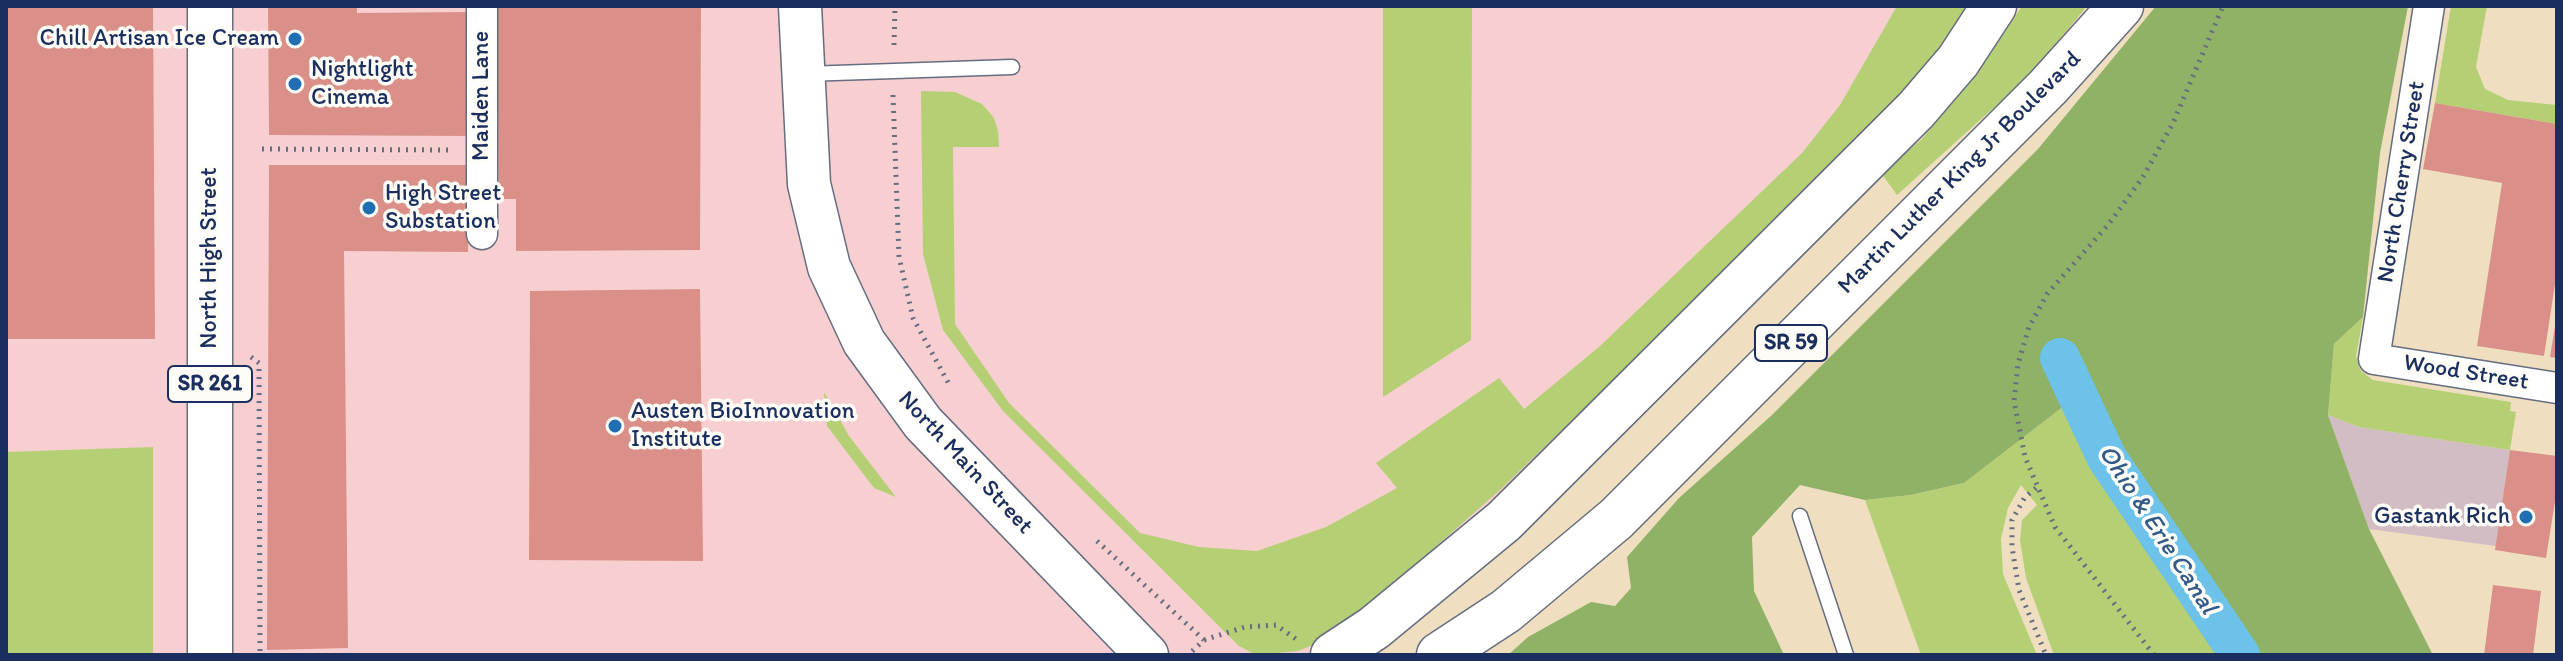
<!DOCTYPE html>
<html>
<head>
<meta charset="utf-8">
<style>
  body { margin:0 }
  #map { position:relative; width:2563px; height:661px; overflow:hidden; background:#efdfc0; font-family:Itim,sans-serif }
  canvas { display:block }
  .frame { position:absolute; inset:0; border:8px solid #1b2f5e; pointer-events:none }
</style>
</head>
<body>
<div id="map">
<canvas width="2563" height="661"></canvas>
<div class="frame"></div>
</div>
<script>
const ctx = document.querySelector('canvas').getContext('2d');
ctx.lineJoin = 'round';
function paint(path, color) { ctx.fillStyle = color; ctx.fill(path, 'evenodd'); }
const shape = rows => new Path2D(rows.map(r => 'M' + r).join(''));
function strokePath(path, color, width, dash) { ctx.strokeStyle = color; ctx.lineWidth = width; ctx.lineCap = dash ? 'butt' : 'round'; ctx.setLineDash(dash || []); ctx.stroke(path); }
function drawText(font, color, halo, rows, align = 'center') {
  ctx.font = font + ' Itim,sans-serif'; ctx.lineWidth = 7; ctx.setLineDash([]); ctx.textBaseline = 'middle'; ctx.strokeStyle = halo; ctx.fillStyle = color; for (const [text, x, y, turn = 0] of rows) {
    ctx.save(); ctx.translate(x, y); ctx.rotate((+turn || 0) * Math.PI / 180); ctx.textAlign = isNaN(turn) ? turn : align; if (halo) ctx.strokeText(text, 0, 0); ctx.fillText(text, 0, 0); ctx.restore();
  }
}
const built = shape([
  [6,6,1994,6,1958,61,1333,655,6,655]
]);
const industrial = shape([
  [2328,415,2359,427,2510,450,2496,546,2369,529]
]);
const green = shape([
  [1383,6,1472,6,1471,340,1383,397],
  [1897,6,1968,6,1918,77,1826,173,1500,490,1407,572,1318,643,1298,651,1256,655,1239,646,1003,411,943,330,923,254,921,91,955,92,982,104,994,118,998,131,999,147,953,147,955,324,1009,403,1140,533,1199,547,1257,551,1326,527,1397,488,1376,463,1499,378,1524,409,1599,347,1802,153,1840,105],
  [2022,6,2087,6,2031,74,1897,195,1881,173,1921,140,1974,78],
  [2451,6,2487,6,2476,67,2485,89,2508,100,2557,105,2557,124,2435,103],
  [2363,317,2356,356,2361,371,2373,380,2511,402,2510,411,2516,412,2510,450,2359,427,2328,415,2334,344],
  [2090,386,2125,457,2259,655,2054,655,2026,578,2020,540,2022,520,2037,505,2021,485,2008,508,2001,539,2003,574,2037,655,1921,655,1865,500,1912,495,1964,483],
  [824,392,849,436,896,497,874,488,827,426],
  [153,447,153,655,6,655,6,452]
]);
const forest = shape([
  [2156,6,2408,6,2380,153,2363,317,2334,344,2328,415,2369,529,2433,655,2257,655,2125,457,2090,386,1964,483,1911,495,1865,500,1800,485,1752,537,1754,591,1784,655,1508,655,1528,637,1591,602,1615,606,1631,588,1627,557,1679,498,1772,415,2038,149]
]);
const canal = shape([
  [2060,358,2107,458,2240,655]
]);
const building = shape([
  [6,6,153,6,155,339,6,339],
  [268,6,357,6,357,13,471,12,470,136,269,135],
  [497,6,701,6,700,250,516,251,516,199,499,199],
  [2435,103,2557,124,2557,271,2544,356,2477,346,2502,183,2423,169],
  [269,165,469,165,468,252,344,251,348,648,267,650],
  [700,289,703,561,529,560,530,291],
  [2555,326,2557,327,2557,358,2550,357],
  [2510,450,2557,456,2557,489,2546,558,2495,550],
  [2493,585,2541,591,2533,655,2484,655]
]);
const path = shape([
  [894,45,895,6],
  [893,95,899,257,913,318,950,386],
  [262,149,450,150],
  [251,357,259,363,260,655],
  [2036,488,2025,497,2012,520,2012,547,2019,590,2046,655],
  [1097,541,1204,640,1188,655],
  [1204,640,1245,627,1276,625,1296,639],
  [2154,655,2055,527,2025,457,2014,401,2018,364,2029,327,2047,294,2108,225,2143,177,2173,123,2223,6]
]);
const lane = shape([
  [805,74,1012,67],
  [1800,516,1846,655]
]);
const street = shape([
  [2429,6,2374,359,2557,388],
  [482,234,482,6]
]);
const secondary = shape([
  [800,6,809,184,829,267,864,342,923,423,1147,655]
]);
const primary = shape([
  [210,655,210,6],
  [1333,655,1374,628,1504,521,1916,110,1958,61,1994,6],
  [1439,655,1506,611,1616,519,2048,87,2121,6]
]);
const markers = [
  [295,39,8,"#1f6fb2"],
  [295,84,8,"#1f6fb2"],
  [369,208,8,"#1f6fb2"],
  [615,426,8,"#1f6fb2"],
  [2526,517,8,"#1f6fb2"]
];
const shields = [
  [1791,343,72],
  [210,384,84]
];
const shieldNames = [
  ["SR 59",1791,343],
  ["SR 261",210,384]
];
const poiNames = [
  ["Chill Artisan Ice Cream",279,39,"right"],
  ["Nightlight",311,70],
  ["Cinema",311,98],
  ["High Street",385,194],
  ["Substation",385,222],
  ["Austen BioInnovation",631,412],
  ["Institute",631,440],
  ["Gastank Rich",2510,517,"right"]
];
const streetNames = [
  ["Maiden Lane",482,96,-90],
  ["Martin Luther King Jr Boulevard",1960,173,-45],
  ["North Cherry Street",2402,182,-81],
  ["North High Street",210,258,-90],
  ["Wood Street",2466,373,9],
  ["North Main Street",965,463,47]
];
const waterNames = [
  ["Ohio & Erie Canal",2157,530,57]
];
paint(built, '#f7cfd0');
paint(industrial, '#d2bdc5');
paint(green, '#b5cf75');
paint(forest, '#90b266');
strokePath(canal, '#6cc2e9', 40);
paint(building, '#da9088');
strokePath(lane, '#656d80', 17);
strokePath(street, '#656d80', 33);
strokePath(secondary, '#656d80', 45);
strokePath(primary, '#656d80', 47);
strokePath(path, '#656d80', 5, [2, 6]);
strokePath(lane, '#fff', 14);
strokePath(street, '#fff', 30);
strokePath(secondary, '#fff', 42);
strokePath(primary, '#fff', 44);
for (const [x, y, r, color] of markers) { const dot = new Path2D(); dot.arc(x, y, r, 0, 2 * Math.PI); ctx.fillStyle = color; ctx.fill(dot); strokePath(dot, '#fdfcf7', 3); }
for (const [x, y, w] of shields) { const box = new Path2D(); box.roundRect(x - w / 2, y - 18, w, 36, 6); ctx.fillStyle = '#fdfcf7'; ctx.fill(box); strokePath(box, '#1b2f5e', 2); }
drawText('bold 22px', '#1b2f5e', null, shieldNames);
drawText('24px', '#1b2f5e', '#fdfcf7', poiNames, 'left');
drawText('24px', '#1b2f5e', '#fdfcf7', streetNames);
drawText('italic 26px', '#335b88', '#fdfcf7', waterNames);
</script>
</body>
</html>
